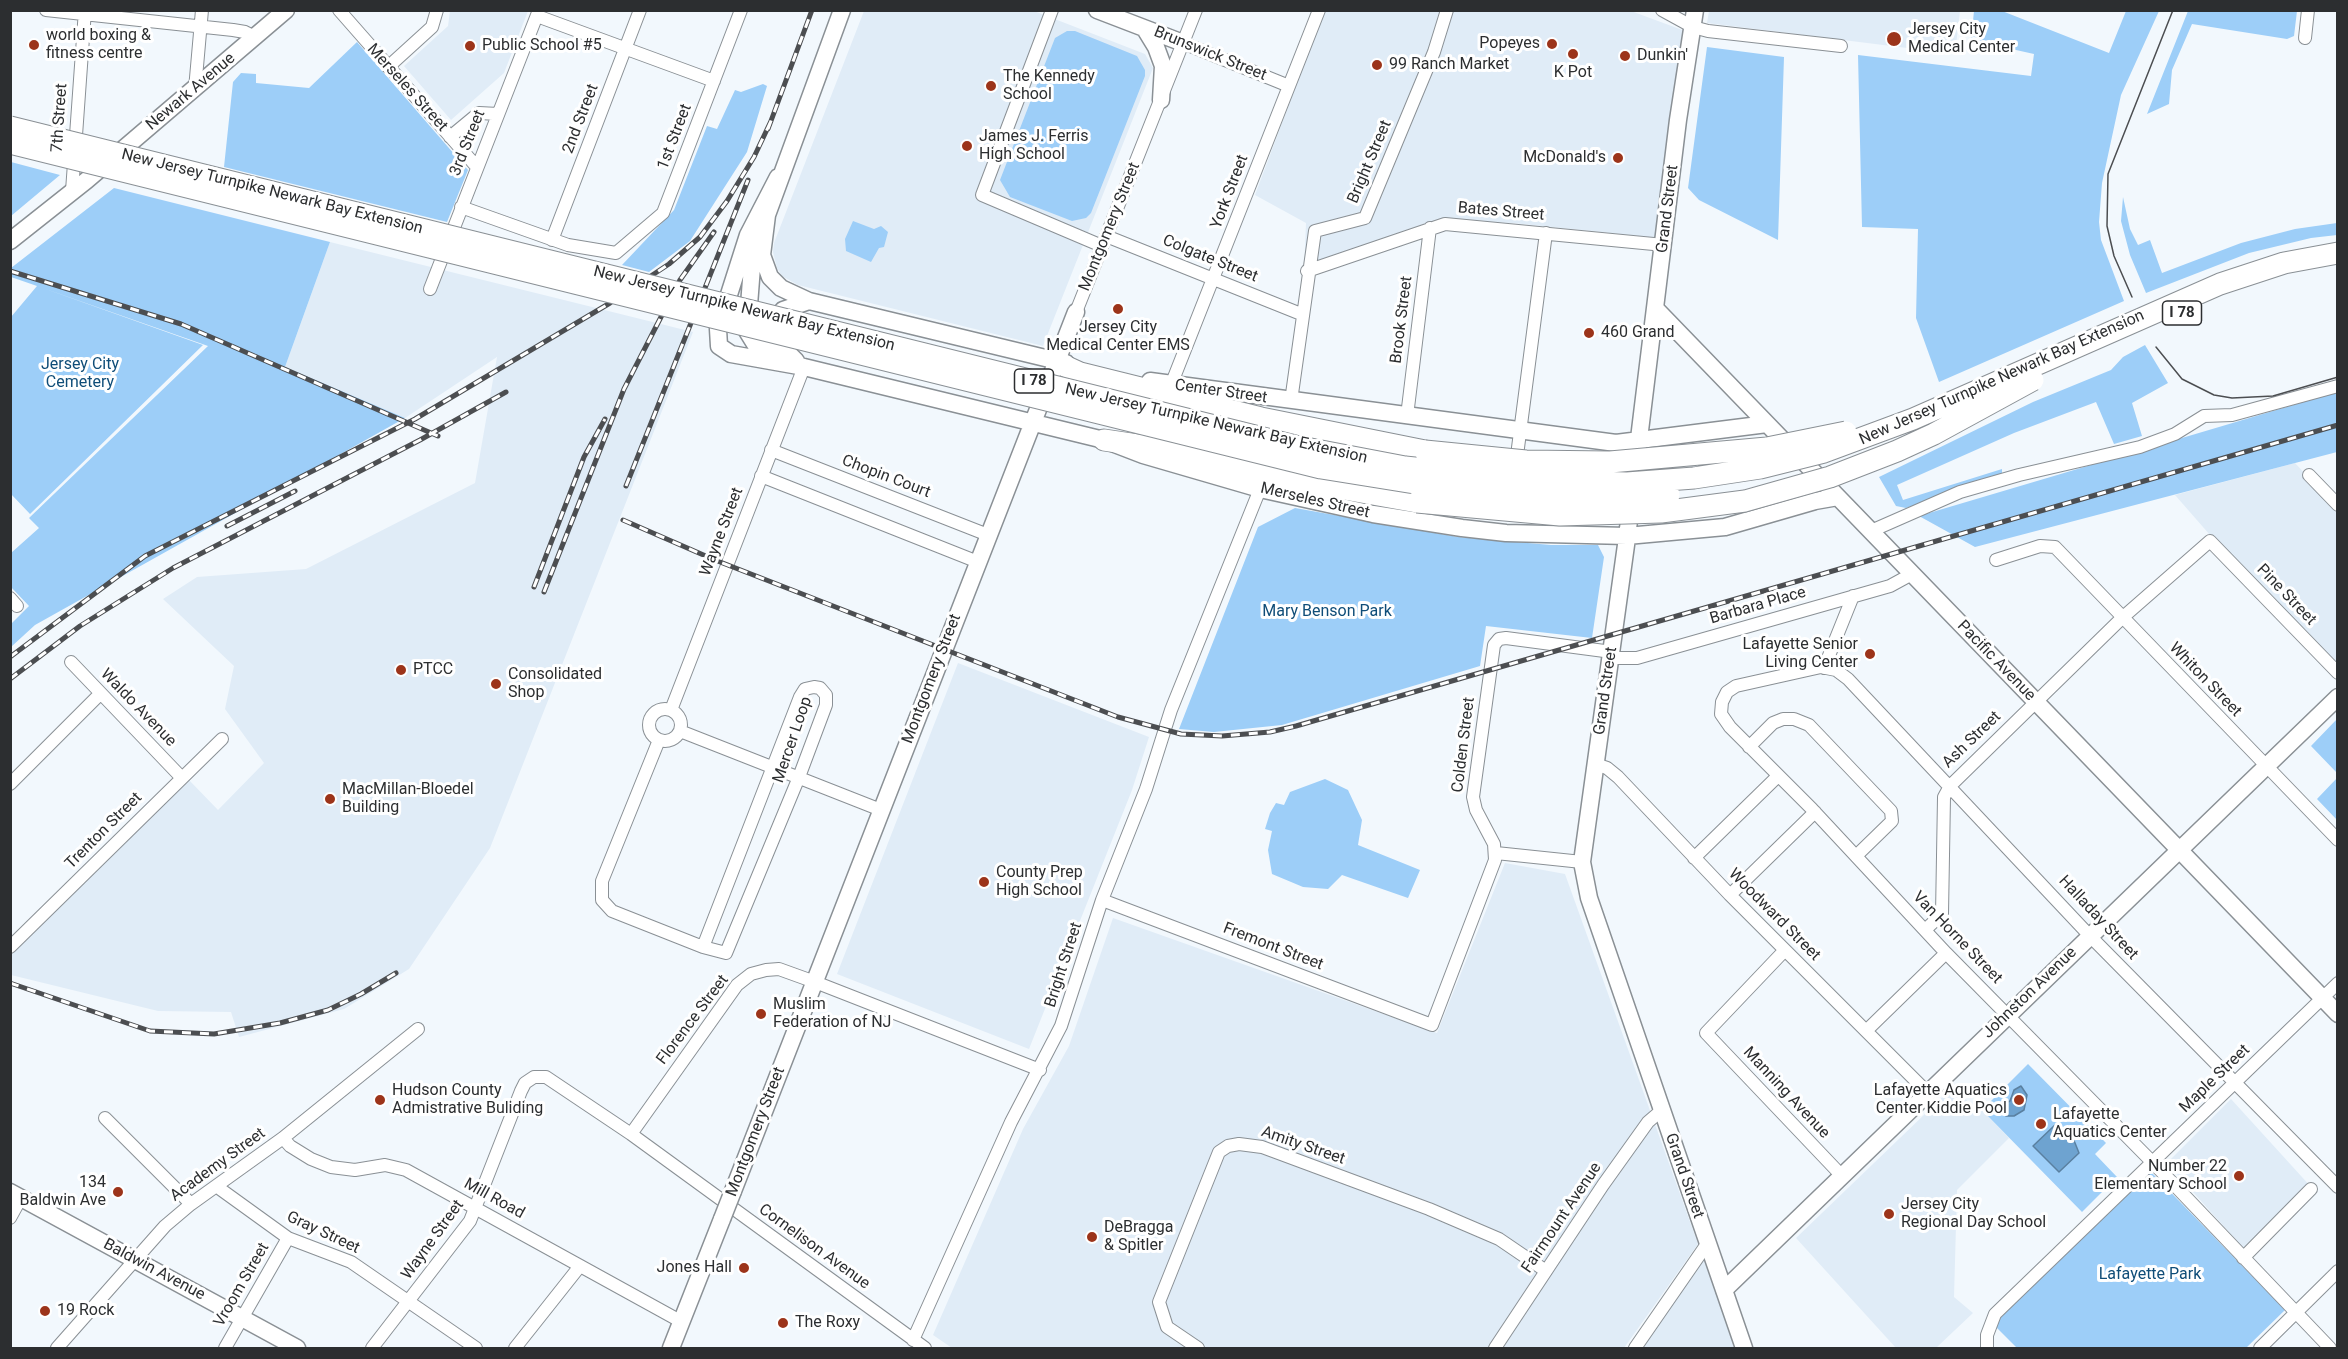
<!DOCTYPE html>
<html>
<head>
<meta charset="utf-8">
<style>
  body { margin:0 }
  #map { position:relative; width:2348px; height:1359px; overflow:hidden; background:#f2f8fd; font-family:Roboto,sans-serif }
  canvas { display:block }
  .frame { position:absolute; inset:0; border:12px solid #2c2e30; pointer-events:none }
</style>
</head>
<body>
<div id="map">
<canvas width="2348" height="1359"></canvas>
<div class="frame"></div>
</div>
<script>
const ctx = document.querySelector('canvas').getContext('2d');
ctx.lineJoin = 'round';
function paint(path, color) { ctx.fillStyle = color; ctx.fill(path, 'evenodd'); }
const shape = rows => new Path2D(rows.map(r => 'M' + r).join(''));
function strokePath(path, color, width, dash) { ctx.strokeStyle = color; ctx.lineWidth = width; ctx.lineCap = dash ? 'butt' : 'round'; ctx.setLineDash(dash || []); ctx.stroke(path); }
function drawText(font, color, halo, rows, align = 'center') {
  ctx.font = font + ' Roboto,sans-serif'; ctx.lineWidth = 6; ctx.setLineDash([]); ctx.textBaseline = 'middle'; ctx.strokeStyle = halo; ctx.fillStyle = color; for (const [text, x, y, turn = 0] of rows) {
    ctx.save(); ctx.translate(x, y); ctx.rotate((+turn || 0) * Math.PI / 180); ctx.textAlign = isNaN(turn) ? turn : align; if (halo) ctx.strokeText(text, 0, 0); ctx.fillText(text, 0, 0); ctx.restore();
  }
}
const built = shape([
  [450,11,528,11,504,73,451,120,404,66,448,26],
  [864,11,1034,11,1145,54,1153,68,1043,346,798,285,782,276,777,268,773,252,774,243],
  [1324,11,1631,11,1685,31,1658,238,1513,223,1444,221,1304,272,1306,223,1255,195],
  [1709,11,1960,11,1955,54,1707,23],
  [330,242,693,332,490,848,409,969,344,1009,239,1037,231,1012,158,1011,11,975,11,955,189,780,218,810,264,763,225,709,234,666,163,599,197,577,306,569,475,483,497,357,405,418,285,367],
  [2295,463,2337,508,2337,668,2210,535,2175,495],
  [958,663,1149,737,1132,790,1029,1049,837,974],
  [1505,863,1565,874,1698,1244,1624,1348,952,1348,933,1335,1023,1129,1069,1046,1113,918,1437,1033],
  [1953,1087,1979,1112,1982,1110,2009,1138,1957,1190,1954,1297,1973,1313,1936,1348,1896,1348,1796,1238],
  [2231,1099,2312,1188,2244,1249,2167,1163],
  [1705,1253,1737,1348,1639,1348]
]);
const green = shape([
  [1974,11,2002,11,2109,53,2126,11,2159,11,2121,95,2102,183,2099,222,2101,240,2124,301,1939,382,1916,318,1918,229,1862,227,1858,55,2031,76,2034,54,1971,40],
  [2188,11,2297,11,2294,36,2287,39,2192,24,2172,70,2169,104,2147,114],
  [1067,31,1075,31,1137,56,1145,70,1145,76,1091,213,1086,218,1072,221,1010,197,1000,180,1055,38],
  [357,42,468,170,447,222,224,167,233,82,241,73,256,74,256,83,309,88],
  [1707,47,1784,57,1778,240,1699,200,1688,188],
  [763,84,767,86,747,152,690,241,649,272,622,265,674,210,707,126,717,129,735,90,741,92],
  [11,162,60,175,11,216,10,216],
  [114,188,330,242,285,367,405,418,35,625,11,647,11,624,29,606,10,586,11,553,39,528,29,518,208,346,40,287,203,345,30,514,11,494,11,317,37,286,11,277,11,268],
  [2123,197,2130,229,2138,245,2150,240,2162,273,2241,243,2295,229,2337,223,2337,235,2311,238,2249,253,2146,293,2130,255,2121,221],
  [853,221,874,229,881,226,888,232,884,247,879,248,871,262,846,251,845,239],
  [2145,345,2168,383,2132,403,2142,436,2114,444,2096,402,2014,433,1897,485,1903,500,2002,469,2002,475,1906,508,1896,506,1879,477,2033,402,2111,370,2123,357],
  [2337,392,2337,452,1975,547,1919,516],
  [1295,508,1458,537,1551,545,1598,545,1604,557,1592,638,1486,626,1480,666,1282,725,1214,732,1179,729,1258,527],
  [2337,719,2337,773,2311,746],
  [2337,778,2337,820,2317,799],
  [1325,779,1348,790,1362,820,1358,845,1420,870,1408,898,1342,875,1328,889,1303,887,1272,874,1268,850,1272,831,1265,829,1270,813,1276,803,1284,805,1290,792],
  [2028,1064,2106,1143,2095,1154,2117,1177,2082,1212,1982,1110],
  [2151,1172,2285,1310,2246,1348,2017,1348,1993,1324]
]);
const water = shape([
  [2021,1086,2027,1095,2024,1110,2014,1116,2006,1116,2003,1104,2010,1101,2014,1090,2021,1086],
  [2056,1124,2073,1138,2079,1153,2059,1172,2033,1146,2056,1124]
]);
const street = shape([
  [46,10,233,30,245,32,255,37],
  [339,10,476,166],
  [1052,10,982,195,1102,246],
  [1662,10,1693,27,1708,31,1841,46],
  [537,16,714,81],
  [2305,38,2308,10],
  [1183,43,1289,86],
  [388,67,432,27,437,10],
  [195,89,202,10],
  [450,137,479,113,498,114],
  [72,191,85,10],
  [461,207,568,245,616,253,663,213,741,10],
  [1106,236,1301,314],
  [552,240,640,10],
  [1307,271,1445,224,1664,245],
  [430,289,539,10],
  [1076,312,1196,10],
  [1171,385,1319,10],
  [1291,401,1315,231,1365,218,1434,52,1447,10],
  [1407,416,1430,228],
  [771,450,988,535],
  [1516,463,1546,233],
  [2309,475,2338,505],
  [761,476,978,562],
  [1871,531,1960,492,2019,475,2140,447,2175,434,2204,416,2232,415,2338,386],
  [1996,560,2040,546,2055,547,2338,840],
  [10,598,17,606],
  [1611,658,1637,658,1890,586,1912,574],
  [71,662,181,777],
  [1824,668,1853,596],
  '649 725a16 16 0 1 1 32 0a16 16 0 1 1-32 0Z',
  [671,710,804,367],
  [680,731,881,810],
  [659,740,602,881,602,900,612,911,703,947,726,953,799,777,826,705,826,695,820,688,814,687,805,689,800,697,703,947],
  [1749,747,1773,723,1783,719,1794,719,1809,725,1891,811,1892,821,1856,856],
  [1595,764,1607,768,1618,777,1730,895,1928,1093],
  [10,784,100,694],
  [1496,853,1582,862],
  [1694,858,1778,776],
  [1730,895,1815,812],
  [1102,900,1432,1025,1495,860,1494,844,1476,810,1473,797,1494,645,1499,639,1506,638,1612,652],
  [1925,930,1942,914,1944,797,1950,786,2122,618,2210,541,2338,673],
  [10,947,222,739],
  [1785,950,1706,1033,1842,1176],
  [1866,1031,1946,953],
  [105,1118,191,1204],
  [631,1134,737,985,751,974,766,970,779,969,815,982,1040,1070],
  [283,1138,290,1146,311,1159,331,1167,355,1170,385,1165,406,1170,682,1322],
  [216,1186,288,1238,351,1262,476,1348],
  [10,1218,21,1198],
  [2243,1258,2311,1189],
  [913,1340,1011,1122,1061,1026,1102,900,1146,789,1171,710,1260,489],
  [57,1348,165,1226,191,1204,283,1138,418,1029],
  [225,1348,288,1238],
  [372,1348,470,1221,521,1091,525,1083,534,1077,546,1077,631,1134,925,1348],
  [515,1348,580,1266],
  [1198,1348,1167,1327,1159,1302,1219,1152,1228,1146,1239,1144,1262,1147,1429,1209,1499,1239,1546,1271],
  [1495,1348,1603,1185,1648,1122,1662,1110],
  [1635,1348,1707,1244],
  [1987,1348,1987,1335,1995,1314,2338,983],
  [2260,1348,2338,1271],
  [2330,1348,2162,1172,1946,953,1812,809,1730,727,1721,714,1722,702,1727,692,1736,686,1821,667,1836,670,1848,679,2090,936,2338,1187]
]);
const secondary = shape([
  [842,10,767,215,762,255,770,277,781,288,809,301,1066,363],
  [1097,10,1183,43],
  [1695,10,1678,120,1626,545,1582,862,1589,898,1744,1348],
  [1145,29,1156,47,1163,66,1161,100],
  [778,177,748,235,718,329,719,346,731,354,804,367,1104,440,1143,455,1260,489,1373,514,1462,528,1506,533,1627,536,1725,527,1815,501,1838,497],
  [10,241,87,180,286,10],
  [754,241,747,331,755,344,781,359],
  [1655,308,2338,1014],
  [796,361,777,342,773,334,773,324,783,310,809,301],
  [1150,381,1616,443,1767,424],
  [733,1191,1076,312],
  [10,1192,297,1348],
  [1724,1290,2338,697],
  [671,1348,722,1219]
]);
const highway = shape([
  [1056,362,1080,373,1261,418,1425,451],
  [1104,440,1171,450,1300,481,1417,502]
]);
const tram = shape([
  [2132,297,2114,256,2107,226,2108,174,2173,10],
  [2156,347,2182,379,2214,395,2232,398,2273,396,2338,377]
]);
const rail = shape([
  [768,129,812,10],
  [10,271,181,324,438,436],
  [626,486,748,180],
  [623,520,715,560,1118,717,1181,734,1222,736,1270,732,1296,726,2338,425],
  [227,526,295,491],
  [534,587,584,457,605,419],
  [544,592,624,389,680,280,714,232],
  [10,657,145,556,415,419,610,303,669,264,700,237,727,201,754,157,771,121],
  [10,679,80,626,173,568,420,440,506,392],
  [10,983,150,1031,214,1034,280,1023,328,1010,361,994,396,973]
]);
const secondaryBridge = shape([
  [722,1219,733,1191]
]);
const highwayBridge = shape([
  [10,127,1295,446,1405,467,1538,481,1627,483,1694,478,1760,468,1824,452,1913,419,2220,284,2284,263,2338,253],
  [10,143,1321,468,1433,486,1522,495,1598,498,1669,495],
  [1425,451,1526,461,1610,462,1767,448,1846,432],
  [1417,502,1560,515,1661,512,1745,501,1830,477,1897,451,1934,434,2033,380]
]);
const markers = [
  [1894,39,8,"#9c341a"],
  [1552,44,6,"#9c341a"],
  [34,45,6,"#9c341a"],
  [470,46,6,"#9c341a"],
  [1573,54,6,"#9c341a"],
  [1625,56,6,"#9c341a"],
  [1377,65,6,"#9c341a"],
  [991,86,6,"#9c341a"],
  [967,146,6,"#9c341a"],
  [1618,158,6,"#9c341a"],
  [1118,309,6,"#9c341a"],
  [1589,333,6,"#9c341a"],
  [1870,654,6,"#9c341a"],
  [401,670,6,"#9c341a"],
  [496,684,6,"#9c341a"],
  [330,799,6,"#9c341a"],
  [984,882,6,"#9c341a"],
  [761,1014,6,"#9c341a"],
  [380,1100,6,"#9c341a"],
  [2019,1100,6,"#9c341a"],
  [2041,1124,6,"#9c341a"],
  [2239,1176,6,"#9c341a"],
  [118,1192,6,"#9c341a"],
  [1889,1214,6,"#9c341a"],
  [1092,1237,6,"#9c341a"],
  [744,1268,6,"#9c341a"],
  [45,1311,6,"#9c341a"],
  [783,1323,6,"#9c341a"]
];
const shields = [
  [2182,313,39],
  [1034,381,39]
];
const shieldNames = [
  ["I 78",2182,313],
  ["I 78",1034,381]
];
const poiNames = [
  ["Jersey City",1908,30],
  ["Medical Center",1908,48],
  ["world boxing &",46,36],
  ["fitness centre",46,54],
  ["Popeyes",1540,44,"right"],
  ["Public School #5",482,46],
  ["Dunkin'",1637,56],
  ["99 Ranch Market",1389,65],
  ["K Pot",1573,73,"center"],
  ["The Kennedy",1003,77],
  ["School",1003,95],
  ["James J. Ferris",979,137],
  ["High School",979,155],
  ["McDonald's",1606,158,"right"],
  ["Jersey City",1118,328,"center"],
  ["Medical Center EMS",1118,346,"center"],
  ["460 Grand",1601,333],
  ["Lafayette Senior",1858,645,"right"],
  ["Living Center",1858,663,"right"],
  ["PTCC",413,670],
  ["Consolidated",508,675],
  ["Shop",508,693],
  ["MacMillan-Bloedel",342,790],
  ["Building",342,808],
  ["County Prep",996,873],
  ["High School",996,891],
  ["Muslim",773,1005],
  ["Federation of NJ",773,1023],
  ["Hudson County",392,1091],
  ["Admistrative Buliding",392,1109],
  ["Lafayette Aquatics",2007,1091,"right"],
  ["Center Kiddie Pool",2007,1109,"right"],
  ["Lafayette",2053,1115],
  ["Aquatics Center",2053,1133],
  ["Number 22",2227,1167,"right"],
  ["Elementary School",2227,1185,"right"],
  ["134",106,1183,"right"],
  ["Baldwin Ave",106,1201,"right"],
  ["Jersey City",1901,1205],
  ["Regional Day School",1901,1223],
  ["DeBragga",1104,1228],
  ["& Spitler",1104,1246],
  ["Jones Hall",732,1268,"right"],
  ["19 Rock",57,1311],
  ["The Roxy",795,1323]
];
const streetNames = [
  ["Brunswick Street",1210,54,22],
  ["Merseles Street",407,88,48],
  ["Newark Avenue",191,92,-40],
  ["7th Street",60,118,-86],
  ["2nd Street",581,119,-69],
  ["1st Street",675,137,-69],
  ["3rd Street",468,143,-68],
  ["Bright Street",1370,162,-67],
  ["New Jersey Turnpike Newark Bay Extension",272,192,14],
  ["York Street",1230,192,-69],
  ["Grand Street",1668,209,-83],
  ["Bates Street",1501,212,5],
  ["Montgomery Street",1110,227,-68],
  ["Colgate Street",1210,259,22],
  ["New Jersey Turnpike Newark Bay Extension",744,309,14],
  ["Brook Street",1402,320,-83],
  ["New Jersey Turnpike Newark Bay Extension",2002,378,-24],
  ["Center Street",1221,392,8],
  ["New Jersey Turnpike Newark Bay Extension",1216,424,13],
  ["Chopin Court",886,477,21],
  ["Merseles Street",1315,501,13],
  ["Wayne Street",722,532,-69],
  ["Pine Street",2286,595,46],
  ["Barbara Place",1758,606,-16],
  ["Pacific Avenue",1996,661,46],
  ["Montgomery Street",932,679,-69],
  ["Whiton Street",2205,680,46],
  ["Grand Street",1606,691,-82],
  ["Waldo Avenue",138,708,46],
  ["Mercer Loop",793,740,-71],
  ["Ash Street",1972,740,-44],
  ["Colden Street",1464,745,-83],
  ["Trenton Street",104,831,-45],
  ["Woodward Street",1774,915,45],
  ["Halladay Street",2098,918,47],
  ["Van Horne Street",1957,938,46],
  ["Fremont Street",1273,947,21],
  ["Bright Street",1064,965,-72],
  ["Johnston Avenue",2030,993,-44],
  ["Florence Street",693,1020,-53],
  ["Maple Street",2215,1079,-44],
  ["Manning Avenue",1786,1093,47],
  ["Montgomery Street",756,1132,-69],
  ["Amity Street",1303,1146,19],
  ["Academy Street",218,1165,-36],
  ["Grand Street",1684,1176,71],
  ["Mill Road",494,1199,29],
  ["Fairmount Avenue",1562,1218,-56],
  ["Gray Street",323,1233,25],
  ["Wayne Street",433,1240,-54],
  ["Cornelison Avenue",814,1247,36],
  ["Baldwin Avenue",154,1270,28],
  ["Vroom Street",242,1285,-60]
];
const parkNames = [
  ["Jersey City",80,365],
  ["Cemetery",80,383],
  ["Mary Benson Park",1327,612],
  ["Lafayette Park",2150,1275]
];
paint(built, '#e0ecf7');
paint(green, '#9dcef8');
paint(water, '#6ea3d0');
strokePath(water, '#5a80a0', 1.5);
strokePath(street, '#8a9095', 14);
strokePath(secondary, '#8a9095', 19);
strokePath(highway, '#8a9095', 23);
strokePath(street, '#fff', 12);
strokePath(secondary, '#fff', 16);
strokePath(highway, '#fff', 21);
strokePath(tram, '#4c4e51', 1.5);
strokePath(rail, '#4c4e51', 5);
strokePath(rail, '#fff', 3, [9]);
strokePath(secondaryBridge, '#8a9095', 19, []);
strokePath(highwayBridge, '#8a9095', 23, []);
strokePath(secondaryBridge, '#fff', 16);
strokePath(highwayBridge, '#fff', 21);
for (const [x, y, r, color] of markers) { const dot = new Path2D(); dot.arc(x, y, r, 0, 2 * Math.PI); ctx.fillStyle = color; ctx.fill(dot); strokePath(dot, '#fff', 2); }
for (const [x, y, w] of shields) { const box = new Path2D(); box.roundRect(x - w / 2, y - 12, w, 24, 4.5); ctx.fillStyle = '#fff'; ctx.fill(box); strokePath(box, '#2c2e30', 1.5); }
drawText('bold 15px', '#2c2e30', null, shieldNames);
drawText('16px', '#2c2e30', '#fff', poiNames, 'left');
drawText('16px', '#2c2e30', '#fff', streetNames);
drawText('16px', '#0f4d78', '#fff', parkNames);
</script>
</body>
</html>
